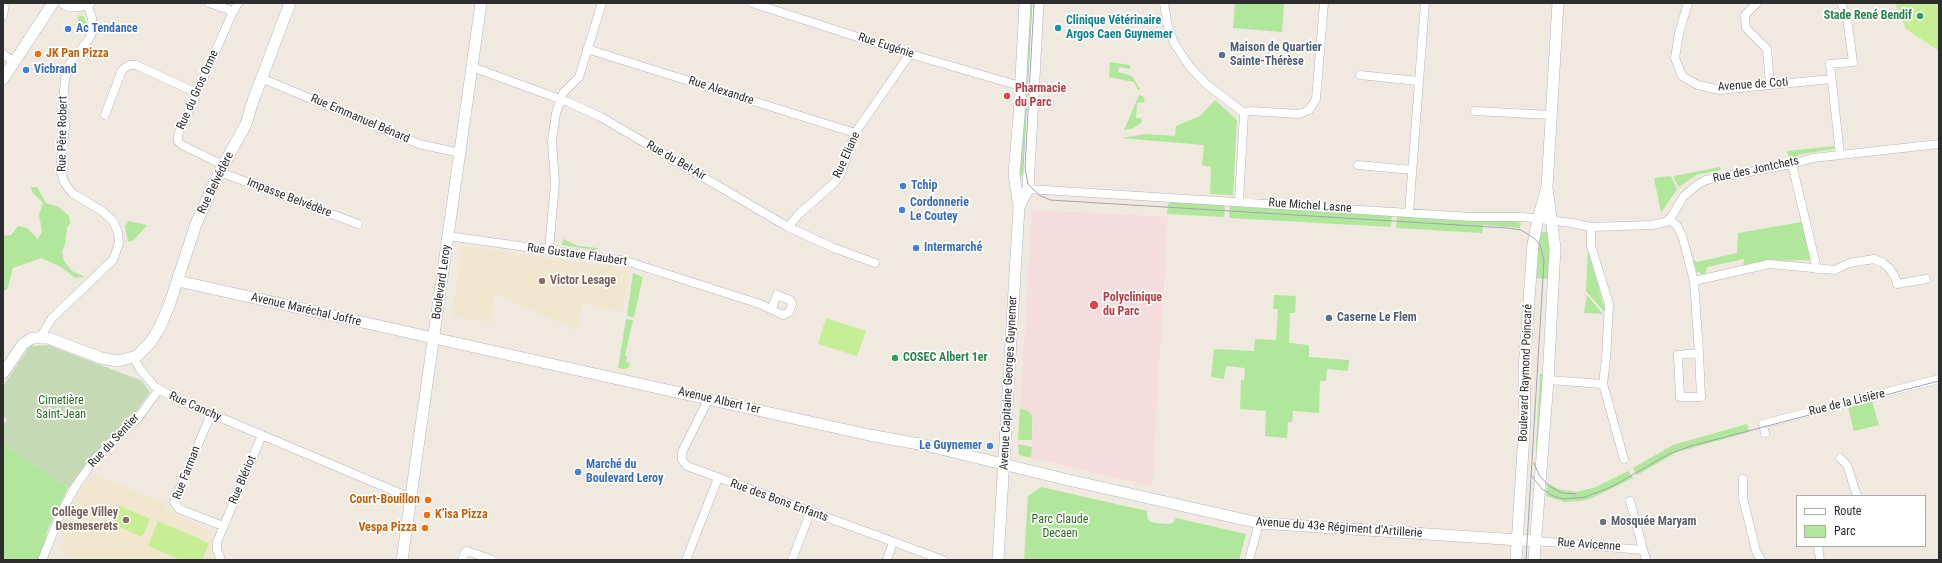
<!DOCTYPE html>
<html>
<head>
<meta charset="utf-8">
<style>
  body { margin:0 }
  #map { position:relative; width:1942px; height:563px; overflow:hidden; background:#efe9df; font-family:"Roboto Condensed",sans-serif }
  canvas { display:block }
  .frame { position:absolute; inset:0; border:4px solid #2d2d2d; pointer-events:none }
  .legend { position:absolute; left:1796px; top:495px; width:130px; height:52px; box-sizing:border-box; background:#fff; border:1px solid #ababab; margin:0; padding:5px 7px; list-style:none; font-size:12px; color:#2d2d2d }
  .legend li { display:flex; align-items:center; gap:8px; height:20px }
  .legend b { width:20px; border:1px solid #ababab }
</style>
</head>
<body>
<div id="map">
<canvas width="1942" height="563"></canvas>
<div class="frame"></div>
<ul class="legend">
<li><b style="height:5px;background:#fff"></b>Route</li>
<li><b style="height:11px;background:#b1e79a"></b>Parc</li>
</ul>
</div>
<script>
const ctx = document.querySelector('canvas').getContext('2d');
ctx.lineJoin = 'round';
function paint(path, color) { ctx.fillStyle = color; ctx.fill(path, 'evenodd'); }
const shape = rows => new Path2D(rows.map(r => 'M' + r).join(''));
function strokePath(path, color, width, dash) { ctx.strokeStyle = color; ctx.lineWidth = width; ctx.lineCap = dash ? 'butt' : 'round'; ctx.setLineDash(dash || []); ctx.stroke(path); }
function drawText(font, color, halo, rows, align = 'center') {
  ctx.font = font + ' "Roboto Condensed",sans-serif'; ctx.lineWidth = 3.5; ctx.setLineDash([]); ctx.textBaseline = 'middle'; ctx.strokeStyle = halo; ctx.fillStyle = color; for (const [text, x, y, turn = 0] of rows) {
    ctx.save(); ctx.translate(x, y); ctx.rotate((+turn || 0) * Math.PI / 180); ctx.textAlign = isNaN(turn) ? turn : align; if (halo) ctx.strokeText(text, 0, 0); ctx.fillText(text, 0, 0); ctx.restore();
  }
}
const education = shape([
  [462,246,629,269,622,312,583,303,577,331,495,293,491,322,452,317],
  [92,474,166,503,166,509,213,533,211,549,214,560,80,560,60,552,66,540,60,530,69,509]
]);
const medical = shape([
  [1032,210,1168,217,1152,486,1031,458,1033,421,1028,411,1020,408]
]);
const green = shape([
  [1027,3,1035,3,1026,174,1016,177],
  [1235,3,1284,3,1282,32,1233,28],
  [79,15,83,16,87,23,84,32,76,27],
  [1110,62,1130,65,1130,69,1119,67,1118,72,1132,76,1140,89,1138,90,1134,82,1109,77],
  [1139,95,1143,96,1145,102,1137,103,1136,118,1141,118,1142,122,1134,128,1124,130],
  [1215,100,1237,120,1233,195,1210,194,1211,167,1202,165,1204,145,1121,138,1145,134,1175,136,1176,126,1200,116],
  [1835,146,1833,149,1802,154,1789,159,1787,151],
  [1720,167,1721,170,1696,175,1679,187,1674,179,1674,176],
  [1671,176,1677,189,1661,213,1654,178],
  [31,187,37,187,46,203,59,207,69,216,70,223,67,228,65,245,62,251,64,261,72,271,85,277,75,278,61,267,41,258,13,268,7,290,3,290,3,236,11,235,18,226,27,228,38,239,42,231,39,215,43,203,32,192],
  [1174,202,1225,205,1224,217,1167,214,1168,204],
  [1230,206,1392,215,1391,227,1229,218],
  [1397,215,1512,221,1521,223,1520,228,1483,225,1482,233,1396,228],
  [129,221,147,225,134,240,128,242,125,226],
  [1802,222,1813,260,1768,261,1743,266,1744,259,1707,267,1705,275,1696,271,1693,259,1697,262,1737,253,1738,233],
  [1540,232,1546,232,1551,235,1550,279,1532,278],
  [563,239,578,246,597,248,600,251,562,245],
  [1588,248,1606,314,1586,291],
  [633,273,643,277,634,317,627,316],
  [1274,295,1296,296,1295,313,1290,313,1289,343,1309,345,1309,357,1349,360,1348,371,1327,369,1326,381,1320,381,1319,413,1293,411,1292,422,1288,422,1287,438,1265,436,1266,411,1240,409,1241,380,1244,380,1245,368,1226,366,1224,379,1211,377,1214,349,1254,351,1255,339,1276,340,1278,309,1273,309],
  [1587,295,1603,314,1584,313],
  [626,319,633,320,625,355,627,356,626,362,630,363,629,367,624,369,618,368],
  [1540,374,1544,374,1538,462,1536,446],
  [1872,401,1879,425,1854,431,1848,407],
  [1020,408,1028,411,1032,416,1032,440,1018,440],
  [1747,424,1749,432,1677,452,1637,475,1633,468,1673,445],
  [3,444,68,488,48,529,40,560,3,560],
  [1018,444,1032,447,1031,458,1019,455],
  [1628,471,1633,478,1592,498,1581,501,1565,502,1546,496,1548,483,1558,489,1576,492,1596,487],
  [1041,487,1147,511,1148,520,1154,523,1168,524,1173,523,1176,518,1246,534,1239,560,1024,560,1028,496]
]);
const cemetery = shape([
  [49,345,142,381,150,392,129,422,103,444,68,488,3,444,3,426,7,420,3,415,3,386,30,346]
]);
const pitch = shape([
  [1895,3,1939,3,1939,51,1906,29],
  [826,318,866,331,857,356,818,344],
  [118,505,150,519,142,537,110,523],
  [158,521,209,543,202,560,181,560,148,546]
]);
const street = shape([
  [209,3,230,10,232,14,178,135,178,141,182,145,223,165],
  [752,3,910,54,1020,86],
  [1164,3,1168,27,1174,43,1190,67,1206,84,1244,113],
  [1688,3,1679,33,1675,58,1682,76,1689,80,1698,85,1720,90,1831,79],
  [1757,3,1745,15,1746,28,1767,49,1770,85],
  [232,14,238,3],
  [3,15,5,3],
  [587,49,855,133],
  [3,54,14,62],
  [472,67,568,102,601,117,788,227,834,248,875,263],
  [1360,75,1418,81],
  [261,78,419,144,460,153],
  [1475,111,1551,115],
  [105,115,122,70,129,65,136,65,197,93],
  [1840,154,1830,64,1853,62,1847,18,1841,3],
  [1792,164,1817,269],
  [1358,165,1412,170],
  [220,172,358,224],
  [1028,189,1472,217,1523,217,1572,223,1591,227,1652,225,1666,222,1672,216,1683,197,1697,185,1706,180,1792,164,1813,158,1939,144],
  [1239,201,1244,113,1251,111,1299,114,1309,110,1316,99,1324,3],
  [1409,213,1425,3],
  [1669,219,1677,226,1682,235,1694,281,1699,353,1701,397,1680,397,1678,355,1699,353],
  [788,227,798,215,833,184,840,176,855,133,910,54],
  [1591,227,1591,246,1609,304,1606,359,1603,384,1624,459],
  [448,236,626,261,760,304,783,315,789,312,792,304,790,300,777,295,772,308],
  [549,250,555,183,552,141,556,113,563,93,579,77,602,3],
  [1694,281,1769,264,1835,270,1849,263,1874,259,1883,263,1889,268,1895,277,1897,284,1926,279],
  [41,336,52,318,113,260,119,243,118,232,113,221,102,211,72,193,64,182,60,168,65,127,63,101,65,79,70,63,89,39,93,31,92,18,87,4],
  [134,358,140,369,154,386,174,398,411,498],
  [1548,380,1603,384],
  [709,398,682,452,682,460,687,466,943,560],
  [211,414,174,502,179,509,223,526],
  [1765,433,1763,424,1939,379],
  [1840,458,1847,465,1857,496],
  [1743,479,1743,498,1756,551,1761,560],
  [1630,501,1646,560],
  [1535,541,1643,550],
  [1818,546,1820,560],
  [42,560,61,513,75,487,94,460,138,418,159,389],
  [221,560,217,550,217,542,262,435],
  [462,560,465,552,467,551,493,560],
  [686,560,718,478],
  [792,560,810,513],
  [887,560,893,542],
  [1249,560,1259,523]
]);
const secondary = shape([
  [64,3,70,6,78,6,89,3],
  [3,79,53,3],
  [1019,207,1028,189,1038,3],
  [178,281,869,435,925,445,1064,479,1259,523,1535,541],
  [3,373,23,344,32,338,48,338,101,358,118,361,137,356,150,343,160,327,169,306,196,224,218,175,246,124,253,101,290,3],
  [402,560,481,3],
  [998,560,1019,207,1014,174,1019,116,1025,3],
  [1516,560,1525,418,1524,370,1533,244,1538,219,1547,187,1558,3],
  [1534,560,1548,380,1555,248,1547,188]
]);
const tram = shape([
  [1034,3,1025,168,1028,184,1039,195,1050,200,1507,228,1521,230,1534,238,1540,245,1544,260,1526,560],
  [1534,463,1539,475,1549,486,1562,493,1576,494],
  [1531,475,1542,489,1553,496,1564,499,1585,497,1611,487,1669,454,1691,446,1939,381]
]);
const markers = [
  [1920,16,4,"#2e9e5b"],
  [1058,28,4,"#0f9aa8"],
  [68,29,4,"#3f7fe0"],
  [38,54,4,"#e8710a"],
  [1222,55,4,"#5c6f8a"],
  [26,70,4,"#3f7fe0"],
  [1007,96,4,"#e0444e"],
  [903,186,4,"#3f7fe0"],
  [902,210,4,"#3f7fe0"],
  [916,248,4,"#3f7fe0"],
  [542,281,4,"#8d6e63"],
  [1094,305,5,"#e0444e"],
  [1329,318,4,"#5c6f8a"],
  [895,358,4,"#2e9e5b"],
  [990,446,4,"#3f7fe0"],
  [578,472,4,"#3f7fe0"],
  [428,500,4,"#e8710a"],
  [427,515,4,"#e8710a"],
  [126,520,4,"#8d6e63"],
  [1603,522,4,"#6b7280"],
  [425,528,4,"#e8710a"]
];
const leisureNames = [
  ["Stade René Bendif",1912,16],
  ["COSEC Albert 1er",903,358,"left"]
];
const cultureNames = [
  ["Clinique Vétérinaire",1066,21],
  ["Argos Caen Guynemer",1066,35]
];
const shopNames = [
  ["Ac Tendance",76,29],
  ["Vicbrand",34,70],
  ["Tchip",911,186],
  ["Cordonnerie",910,203],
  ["Le Coutey",910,217],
  ["Intermarché",924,248],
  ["Le Guynemer",982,446,"right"],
  ["Marché du",586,465],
  ["Boulevard Leroy",586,479]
];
const streetNames = [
  ["Rue Eugénie",886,46,18],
  ["Avenue de Coti",1753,85,-4],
  ["Rue du Gros Orme",198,90,-66],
  ["Rue Alexandre",721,91,18],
  ["Rue Emmanuel Bénard",360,119,23],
  ["Rue Père Robert",63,134,-89],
  ["Rue Eliane",847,155,-66],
  ["Rue du Bel-Air",676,161,30],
  ["Rue des Jontchets",1756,170,-12],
  ["Rue Belvédère",216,183,-64],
  ["Impasse Belvédère",289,198,21],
  ["Rue Michel Lasne",1310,206,4],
  ["Rue Gustave Flaubert",577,255,8],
  ["Boulevard Leroy",442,282,-82],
  ["Avenue Maréchal Joffre",306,310,13],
  ["Boulevard Raymond Poincaré",1526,373,-88],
  ["Avenue Capitaine Georges Guynemer",1009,383,-87],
  ["Avenue Albert 1er",719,401,13],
  ["Rue de la Lisière",1847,403,-14],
  ["Rue Canchy",195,407,24],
  ["Rue du Sentier",114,441,-47],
  ["Rue Farman",187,473,-69],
  ["Rue Blériot",243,480,-67],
  ["Rue des Bons Enfants",779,501,20],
  ["Avenue du 43e Régiment d'Artillerie",1339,528,4],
  ["Rue Avicenne",1589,545,4]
];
const serviceNames = [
  ["Maison de Quartier",1230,48],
  ["Sainte-Thérèse",1230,62],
  ["Caserne Le Flem",1337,318]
];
const foodNames = [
  ["JK Pan Pizza",46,54],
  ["Court-Bouillon",420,500,"right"],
  ["K’isa Pizza",435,515],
  ["Vespa Pizza",417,528,"right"]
];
const healthNames = [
  ["Pharmacie",1015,89],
  ["du Parc",1015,103],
  ["Polyclinique",1103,298],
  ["du Parc",1103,312]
];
const educationNames = [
  ["Victor Lesage",550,281],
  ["Collège Villey",118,513,"right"],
  ["Desmeserets",118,527,"right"]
];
const parkNames = [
  ["Cimetière",61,401],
  ["Saint-Jean",61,415],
  ["Parc Claude",1060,520],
  ["Decaen",1060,534]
];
const worshipNames = [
  ["Mosquée Maryam",1611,522]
];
paint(education, '#f0e7ce');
paint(medical, '#f5dddd');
paint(green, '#b1e79a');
paint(cemetery, '#c5d9b5');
paint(pitch, '#c5ee95');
strokePath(street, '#b3b5c1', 9);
strokePath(secondary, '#b3b5c1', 12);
strokePath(street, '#fff', 8);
strokePath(secondary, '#fff', 11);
strokePath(tram, '#a1a3b8', 1);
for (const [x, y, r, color] of markers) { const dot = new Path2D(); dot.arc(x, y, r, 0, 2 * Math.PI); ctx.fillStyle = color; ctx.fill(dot); strokePath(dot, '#fff', 1.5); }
drawText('bold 12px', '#27864d', '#fff', leisureNames, 'right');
drawText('bold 12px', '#0d838f', '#fff', cultureNames, 'left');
drawText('bold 12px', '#366cbe', '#fff', shopNames, 'left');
drawText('12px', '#2d2d2d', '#fff', streetNames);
drawText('bold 12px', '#4e5e75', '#fff', serviceNames, 'left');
drawText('bold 12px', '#c56008', '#fff', foodNames, 'left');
drawText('bold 12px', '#be3a42', '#fff', healthNames, 'left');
drawText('bold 12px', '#785e54', '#fff', educationNames, 'left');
drawText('12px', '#266f18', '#fff', parkNames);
drawText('bold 12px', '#5b616d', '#fff', worshipNames, 'left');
</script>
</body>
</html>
